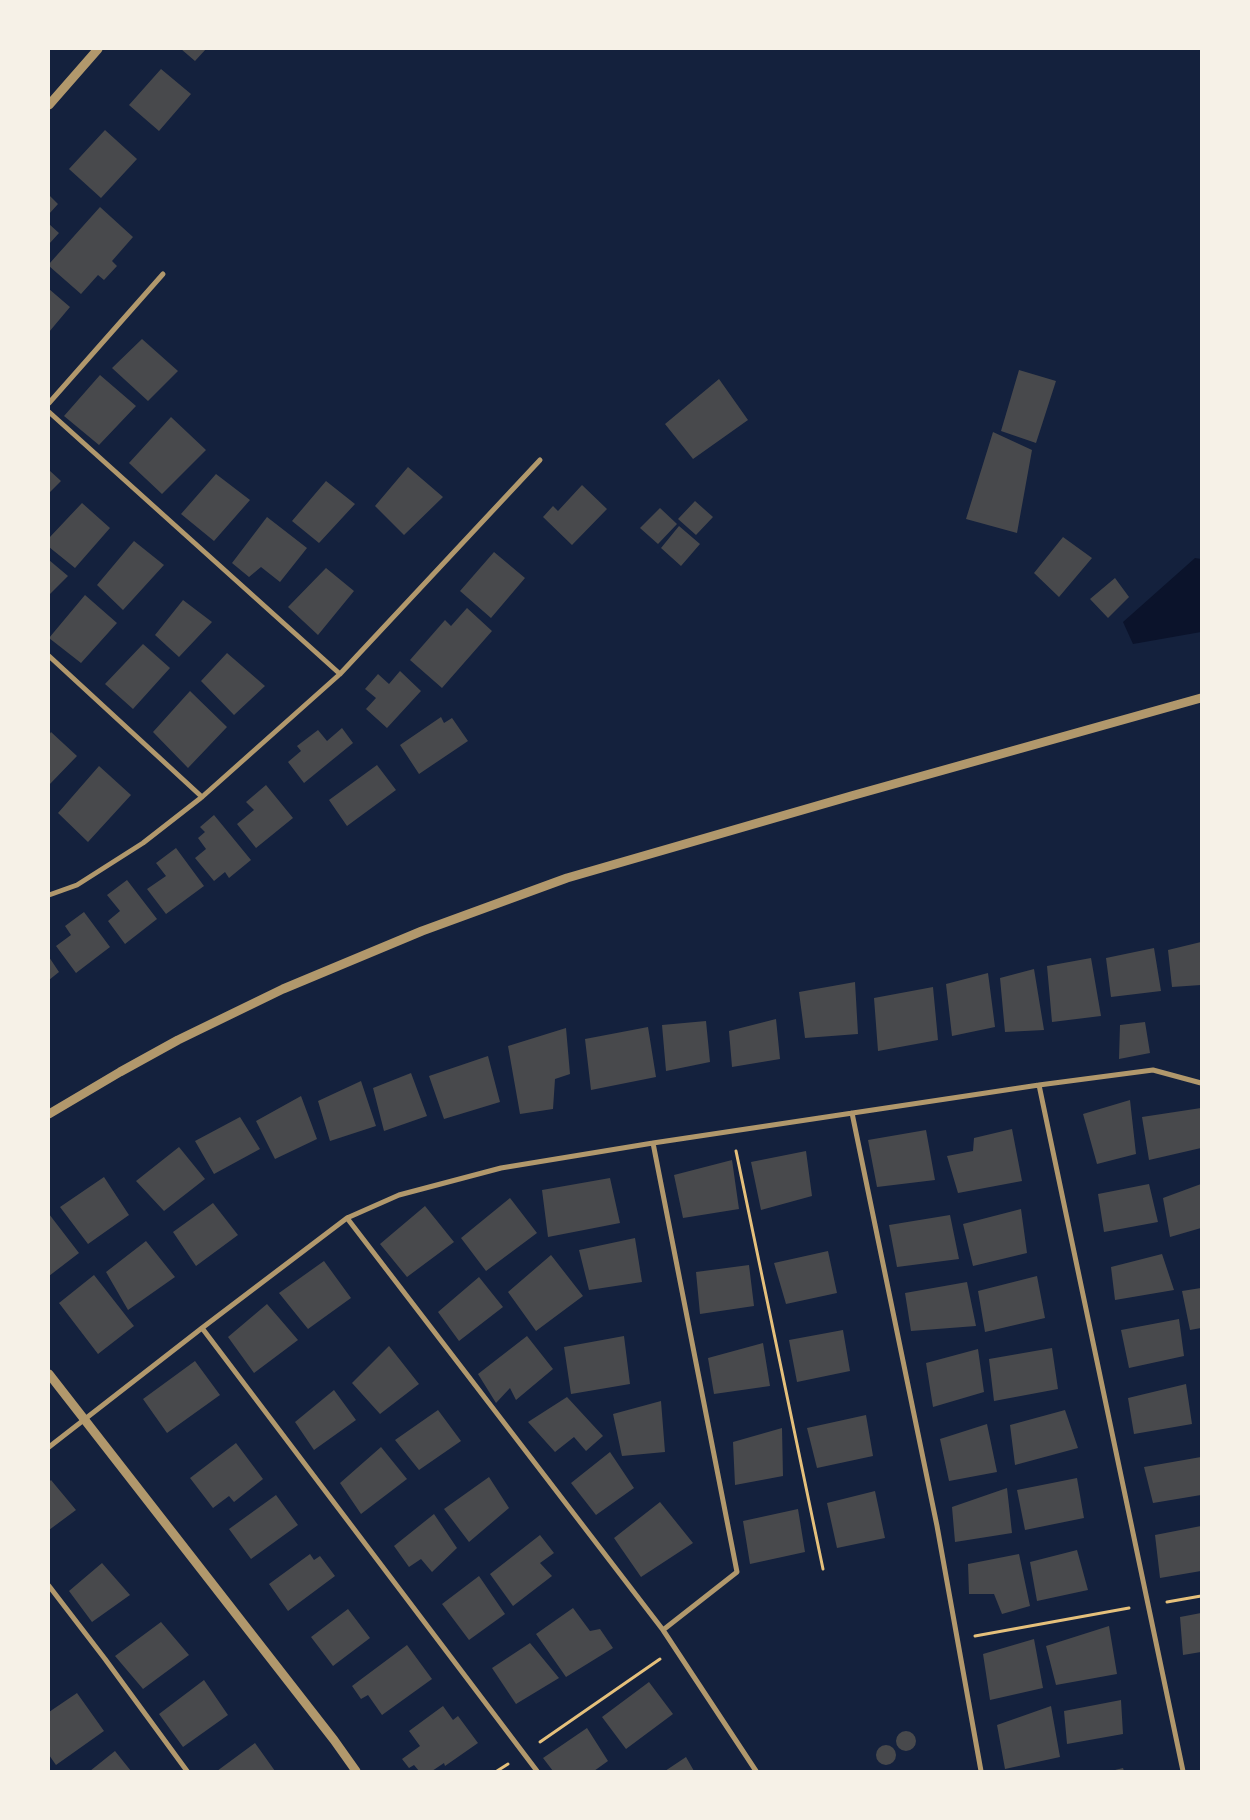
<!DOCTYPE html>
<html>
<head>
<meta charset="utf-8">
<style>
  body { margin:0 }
  #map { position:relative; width:1250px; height:1820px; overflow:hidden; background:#14213d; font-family:"Source Sans 3",sans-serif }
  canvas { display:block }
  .frame { position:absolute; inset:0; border:50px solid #f6f1e7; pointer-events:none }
</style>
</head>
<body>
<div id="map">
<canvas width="1250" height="1820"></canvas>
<div class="frame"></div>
</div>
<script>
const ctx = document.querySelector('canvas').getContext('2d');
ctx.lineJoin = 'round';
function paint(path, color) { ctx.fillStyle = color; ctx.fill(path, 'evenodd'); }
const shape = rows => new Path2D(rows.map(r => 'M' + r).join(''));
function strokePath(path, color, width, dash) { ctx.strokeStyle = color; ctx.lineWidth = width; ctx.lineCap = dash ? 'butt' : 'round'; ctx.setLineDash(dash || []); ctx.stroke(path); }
const water = shape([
  [1195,558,1201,559,1201,632,1133,644,1123,622]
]);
const building = shape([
  [181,49,206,49,195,61],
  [161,69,191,94,159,131,129,105],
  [105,130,137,159,101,198,69,169],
  [49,195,58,204,49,214],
  [100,207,133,237,112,261,117,266,104,280,98,275,81,294,49,266,49,264],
  [49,224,59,233,49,244],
  [49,289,70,307,49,332],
  [142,339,178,371,148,401,112,368],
  [1019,370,1056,381,1036,443,1001,431],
  [100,375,136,406,99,445,64,416],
  [719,379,748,420,693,459,665,424],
  [171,417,206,450,162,494,129,463],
  [993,432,1032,450,1017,533,966,519],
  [408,467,443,497,404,535,375,506],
  [49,470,61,481,49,493],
  [216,474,250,500,214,541,181,514],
  [326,481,355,504,319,543,292,521],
  [582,485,607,509,572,545,543,517,553,506,558,511],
  [695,501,713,517,696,535,678,519],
  [82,503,110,528,75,568,49,547,49,538],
  [660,508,677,524,658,544,640,528],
  [267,517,307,548,280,582,261,567,249,577,232,563],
  [679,526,700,544,681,566,661,548],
  [1063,537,1092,558,1059,597,1034,573],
  [134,541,164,565,123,610,97,585],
  [494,552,525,578,491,618,460,591],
  [49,560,68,576,49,595],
  [326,568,354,591,318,635,288,607],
  [1115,578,1129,597,1108,618,1090,599],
  [85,595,117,623,81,663,49,638],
  [183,600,212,622,179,657,155,635],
  [467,608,492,631,442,688,410,660,445,620,451,626],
  [143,644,170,668,133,709,105,684],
  [227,653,265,686,234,715,201,681],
  [400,671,421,691,387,728,366,709,376,698,365,689,378,674,389,684],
  [190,691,227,727,188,768,153,732],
  [441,717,444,723,452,718,468,741,419,774,400,745],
  [342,728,353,743,304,783,288,762,301,751,297,746,318,730,327,741],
  [51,732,77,756,49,785,49,735],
  [377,765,396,790,347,826,329,800],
  [99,766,131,795,88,842,58,813],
  [266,785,293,818,256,848,237,824,254,810,246,802],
  [214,815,251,860,229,878,225,872,214,881,195,858,206,849,198,838,205,832,200,827],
  [176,848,204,886,166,914,147,889,166,876,156,863],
  [127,880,157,919,125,944,108,921,120,911,107,895],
  [84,912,110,947,76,973,56,946,71,935,65,926],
  [1201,942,1201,985,1172,987,1168,950],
  [1154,948,1161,991,1111,997,1106,958],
  [49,957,59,972,49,980],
  [1091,958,1101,1016,1052,1022,1047,966],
  [1034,969,1044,1030,1005,1032,1000,978],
  [988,973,995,1027,952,1036,946,984],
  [855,982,858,1034,805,1038,799,992],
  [933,987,938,1040,878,1051,874,998],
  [776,1019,780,1059,732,1067,729,1031],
  [706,1021,710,1062,666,1071,662,1025],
  [1145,1022,1150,1053,1119,1059,1120,1025],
  [648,1027,656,1077,591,1090,585,1039],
  [566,1028,570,1074,555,1079,553,1109,520,1114,508,1046],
  [488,1056,500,1102,444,1119,429,1076],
  [411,1073,427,1116,384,1131,373,1088],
  [361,1081,376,1126,330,1141,318,1101],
  [301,1096,317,1139,275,1159,256,1121],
  [1130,1100,1136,1154,1097,1164,1083,1114],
  [1201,1108,1201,1148,1149,1160,1142,1117],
  [240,1117,260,1149,214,1174,195,1141],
  [1012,1129,1022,1181,958,1193,947,1156,973,1151,974,1138],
  [926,1130,935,1180,877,1187,868,1140],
  [179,1147,205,1179,164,1211,136,1181],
  [806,1151,812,1196,761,1210,751,1162],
  [732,1160,739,1209,683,1218,674,1175],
  [104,1177,129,1215,88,1244,60,1207],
  [610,1178,620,1223,548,1237,542,1190],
  [1149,1184,1158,1222,1104,1232,1098,1194],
  [1201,1184,1201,1228,1170,1237,1163,1198],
  [510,1198,537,1233,486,1271,461,1238],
  [213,1203,238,1235,196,1266,173,1232],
  [425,1206,454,1242,407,1277,380,1244],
  [1021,1209,1027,1253,973,1266,963,1224],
  [49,1214,79,1253,49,1276],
  [950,1215,959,1259,897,1267,889,1225],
  [635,1238,642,1282,589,1290,579,1250],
  [146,1241,175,1277,128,1310,106,1272],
  [828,1251,837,1293,786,1304,774,1263],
  [1162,1254,1174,1290,1115,1300,1111,1267],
  [551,1255,583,1296,536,1331,508,1292],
  [324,1261,351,1298,308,1329,279,1293],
  [749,1265,754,1306,700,1314,696,1272],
  [94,1275,134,1326,98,1354,59,1303],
  [1037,1276,1045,1318,985,1332,978,1291],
  [479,1277,503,1307,459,1341,438,1312],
  [967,1282,976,1326,911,1331,905,1293],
  [1201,1288,1201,1328,1190,1330,1182,1291],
  [267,1304,298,1340,254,1373,228,1337],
  [1179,1319,1184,1356,1129,1368,1121,1330],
  [843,1330,850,1371,797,1382,789,1340],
  [527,1336,553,1369,516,1400,510,1388,496,1403,478,1374],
  [624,1336,630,1384,571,1394,564,1347],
  [763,1343,770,1386,714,1394,708,1358],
  [389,1346,419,1384,380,1414,352,1383],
  [1052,1348,1058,1389,994,1401,989,1359],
  [978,1349,984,1392,933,1407,926,1363],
  [195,1361,220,1395,167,1433,143,1399],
  [1186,1384,1192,1424,1134,1434,1128,1398],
  [334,1390,356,1420,314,1450,295,1422],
  [567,1397,603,1436,586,1451,574,1437,555,1452,528,1422],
  [661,1401,665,1452,622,1456,613,1414],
  [438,1410,461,1441,419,1470,395,1440],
  [1065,1410,1078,1448,1015,1465,1010,1425],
  [866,1415,873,1456,817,1468,807,1428],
  [987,1424,997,1472,949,1481,940,1439],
  [782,1428,783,1476,735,1485,733,1442],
  [236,1443,263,1479,234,1502,229,1496,213,1508,190,1478],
  [381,1447,407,1479,361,1514,340,1483],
  [610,1452,634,1488,596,1515,571,1483],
  [1201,1457,1201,1495,1153,1503,1144,1467],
  [489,1477,509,1508,469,1542,444,1509],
  [1077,1478,1084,1518,1025,1530,1017,1490],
  [51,1480,76,1510,49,1530,49,1482],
  [1007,1488,1012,1533,955,1542,952,1507],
  [875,1491,885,1538,837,1548,827,1503],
  [276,1495,298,1525,251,1559,229,1529],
  [660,1502,693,1543,641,1577,614,1538],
  [798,1509,805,1552,750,1564,743,1521],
  [434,1514,457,1548,432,1572,421,1559,409,1567,394,1546],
  [1201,1526,1201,1571,1160,1578,1155,1535],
  [540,1535,554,1553,540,1563,552,1576,513,1606,490,1574],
  [1077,1550,1088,1590,1037,1601,1030,1562],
  [310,1554,314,1560,320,1556,335,1576,288,1611,269,1584],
  [1019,1554,1030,1606,1002,1614,994,1594,969,1594,968,1564],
  [102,1563,130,1595,92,1622,69,1591],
  [479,1576,505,1614,469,1640,442,1604],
  [573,1608,590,1631,600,1629,613,1648,566,1677,536,1634],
  [348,1609,370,1638,333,1666,311,1637],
  [1201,1613,1201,1652,1183,1655,1180,1617],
  [161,1622,189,1655,143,1689,115,1656],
  [1109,1626,1117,1674,1056,1685,1046,1646],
  [1034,1639,1043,1688,990,1700,983,1654],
  [530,1643,559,1678,516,1704,492,1668],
  [407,1645,432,1679,382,1715,368,1695,361,1699,352,1686],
  [204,1680,228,1715,183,1747,159,1714],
  [649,1682,673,1714,626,1749,602,1717],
  [77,1693,104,1731,56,1765,49,1755,49,1712],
  [1121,1700,1123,1734,1067,1744,1064,1711],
  [443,1706,453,1720,458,1716,478,1743,445,1766,444,1763,432,1771,419,1771,414,1765,409,1768,402,1759,420,1746,409,1731],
  [1051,1706,1060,1757,1005,1769,997,1725],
  [587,1728,608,1761,594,1771,553,1771,543,1758],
  '896 1741a10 10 0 1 1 20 0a10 10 0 1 1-20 0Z',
  [255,1743,275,1771,217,1771],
  '876 1755a10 10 0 1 1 20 0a10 10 0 1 1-20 0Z',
  [115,1751,131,1771,90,1771],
  [686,1757,694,1771,665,1771],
  [1123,1768,1124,1771,1111,1771]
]);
const path = shape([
  [736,1151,823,1569],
  [1167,1602,1201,1596],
  [975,1636,1129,1608],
  [540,1742,660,1659],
  [497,1771,508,1764]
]);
const minor = shape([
  [49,403,163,274],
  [49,412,340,674],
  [49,656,202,797],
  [49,895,77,885,143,843,202,797,340,674,540,460],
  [1039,1085,1183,1771],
  [852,1113,937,1526,981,1771],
  [653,1143,737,1572,663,1630],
  [347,1218,663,1630,756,1771],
  [202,1328,537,1771],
  [49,1447,202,1328,347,1218,399,1195,501,1168,653,1143,1039,1085,1153,1070,1201,1083],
  [49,1586,105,1659,187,1771]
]);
const tertiary = shape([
  [49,105,98,49],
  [49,1114,120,1072,178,1040,283,989,422,931,567,878,851,796,1201,698],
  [49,1374,334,1740,356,1771]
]);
paint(water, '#0b132b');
paint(building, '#48494c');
strokePath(path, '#e5c07b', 3);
strokePath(minor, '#b1986c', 5);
strokePath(tertiary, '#b1986c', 9);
</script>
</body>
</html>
